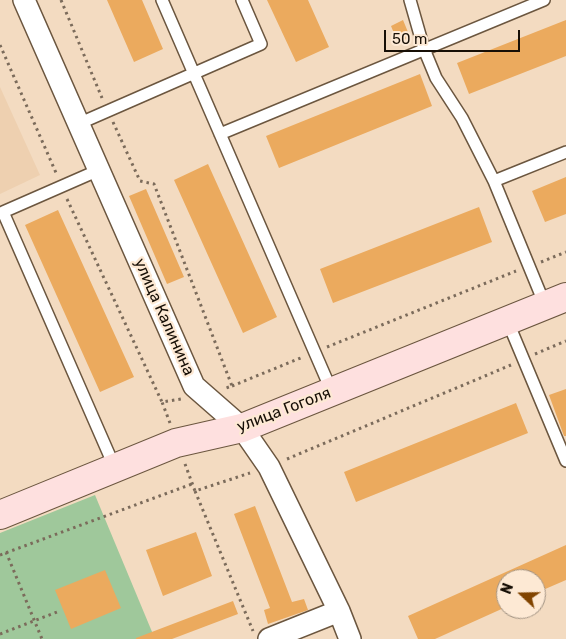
<!DOCTYPE html>
<html>
<head>
<meta charset="utf-8">
<style>
  body { margin:0 }
  #map { position:relative; width:566px; height:639px; overflow:hidden; background:#f3dbc1; font-family:Rubik,sans-serif }
  canvas { display:block }
  .north { position:absolute; left:496px; top:569px; width:50px; height:50px; box-sizing:border-box; background:#fde9d4; border:1px solid #a19282; border-radius:50%; rotate:291deg; font-size:14px; font-weight:700; line-height:20px; text-align:center; color:#170f06 }
  .north::after { content:''; display:block; margin:auto; width:18px; height:22px; background:#814400; clip-path:polygon(50% 0,100% 100%,50% 72%,0 100%) }
  .scale { position:absolute; left:384px; top:30px; width:136px; height:22px; box-sizing:border-box; border:2px solid #170f06; border-top:0; padding-left:6px; font-size:15px; line-height:18px; white-space:nowrap; color:#170f06; -webkit-text-stroke:4px #fde9d4; paint-order:stroke }
</style>
</head>
<body>
<div id="map">
<canvas width="566" height="639"></canvas>
<div class="north">N</div>
<div class="scale">50 m</div>
</div>
<script>
const ctx = document.querySelector('canvas').getContext('2d');
ctx.lineJoin = 'round';
function paint(path, color) { ctx.fillStyle = color; ctx.fill(path, 'evenodd'); }
const shape = rows => new Path2D(rows.map(r => 'M' + r).join(''));
function strokePath(path, color, width, dash) { ctx.strokeStyle = color; ctx.lineWidth = width; ctx.lineCap = dash ? 'butt' : 'round'; ctx.setLineDash(dash || []); ctx.stroke(path); }
function drawText(font, color, halo, rows, align = 'center') {
  ctx.font = font + ' Rubik,sans-serif'; ctx.lineWidth = 4.5; ctx.setLineDash([]); ctx.textBaseline = 'middle'; ctx.strokeStyle = halo; ctx.fillStyle = color; for (const [text, x, y, turn = 0] of rows) {
    ctx.save(); ctx.translate(x, y); ctx.rotate((+turn || 0) * Math.PI / 180); ctx.textAlign = isNaN(turn) ? turn : align; if (halo) ctx.strokeText(text, 0, 0); ctx.fillText(text, 0, 0); ctx.restore();
  }
}
const built = shape([
  [0,87,40,175,0,194]
]);
const green = shape([
  [95,495,155,639,0,639,0,533]
]);
const building = shape([
  [107,0,142,0,163,49,134,62],
  [267,0,308,0,329,47,296,62],
  [403,20,410,37,398,43,391,26],
  [566,20,566,56,469,94,457,63],
  [420,74,432,106,279,168,266,136],
  [208,164,277,317,243,333,174,180],
  [566,177,566,214,545,222,532,191],
  [146,189,184,277,167,284,129,196],
  [479,207,492,242,333,303,320,269],
  [58,210,134,377,100,392,25,225],
  [566,389,566,436,564,436,549,395],
  [516,403,528,433,356,502,344,472],
  [255,506,292,602,304,599,308,610,268,624,264,610,270,608,234,514],
  [196,532,212,576,163,596,146,550],
  [566,545,566,580,536,593,536,579,506,579,506,607,435,639,418,639,408,616],
  [105,570,121,608,71,629,55,590],
  [233,601,238,614,172,639,136,639,136,638]
]);
const path = shape([
  [61,0,102,98],
  [0,45,57,175],
  [113,122,140,181,154,184,232,386,226,388],
  [67,199,162,402],
  [541,262,566,252],
  [327,347,516,271],
  [535,354,566,341],
  [232,386,303,357],
  [170,423,162,402,181,399],
  [287,459,511,365],
  [185,464,195,491,250,473],
  [195,491,253,631],
  [6,552,42,639],
  [0,555,192,484],
  [0,634,57,612]
]);
const service = shape([
  [162,0,332,392],
  [410,0,424,49,436,78,462,118,494,181,545,305],
  [78,124,261,44,242,0],
  [220,134,544,0],
  [99,170,3,212,115,468],
  [494,181,566,152],
  [507,320,566,461]
]);
const minor = shape([
  [24,0,194,386,242,428,269,467,339,611,350,639],
  [269,639,339,611]
]);
const secondary = shape([
  [0,515,176,443,242,428,566,297]
]);
const streetNames = [
  ["улица Калинина",164,317,66],
  ["улица Гоголя",284,410,-21]
];
paint(built, '#eed0b0');
paint(green, '#9fc89b');
paint(building, '#ebaa5e');
strokePath(service, '#6b563f', 14);
strokePath(minor, '#6b563f', 24);
strokePath(secondary, '#6b563f', 30);
strokePath(path, '#7b6b5b', 3, [2.5, 4]);
strokePath(service, '#fff', 11);
strokePath(minor, '#fff', 21);
strokePath(secondary, '#fee0df', 28);
drawText('16px', '#170f06', '#fde9d4', streetNames);
</script>
</body>
</html>
